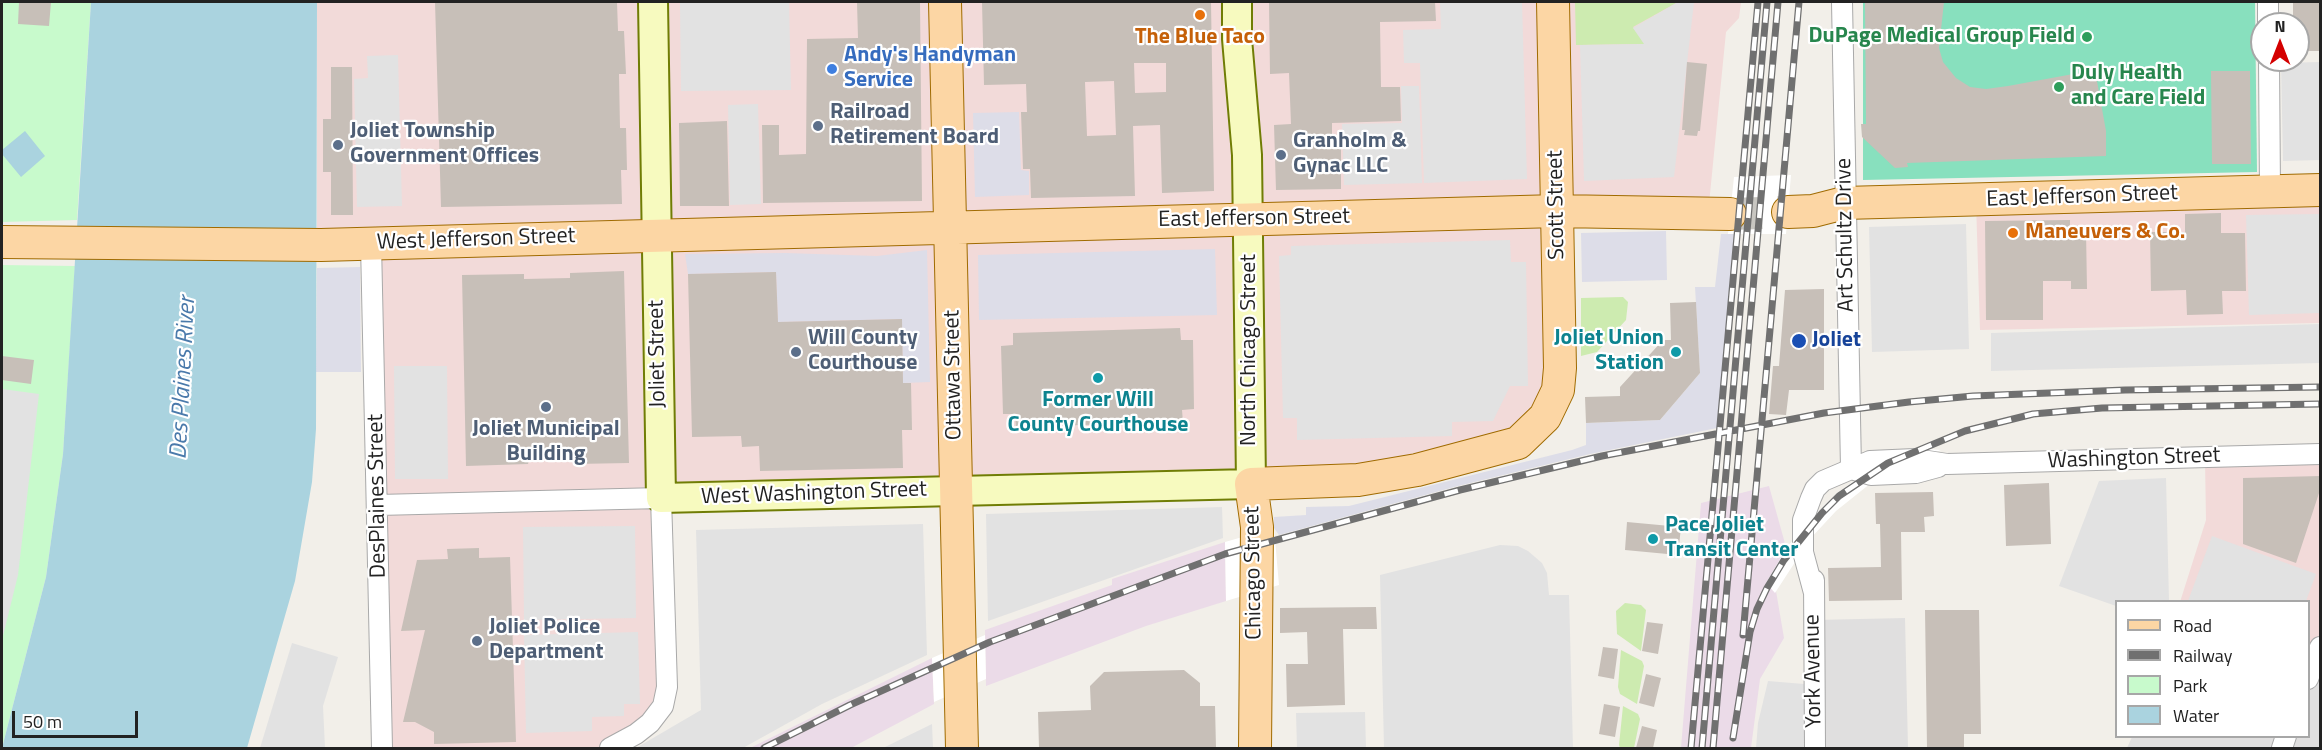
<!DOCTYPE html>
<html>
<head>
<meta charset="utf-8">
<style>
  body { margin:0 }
  #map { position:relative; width:2322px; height:750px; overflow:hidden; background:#f2efe9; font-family:"Titillium Web",sans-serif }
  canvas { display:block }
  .frame { position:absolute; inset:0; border:3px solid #222; pointer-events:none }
  .legend { position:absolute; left:2115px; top:600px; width:195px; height:138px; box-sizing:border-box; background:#fff; border:2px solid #a7a7a7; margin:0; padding:8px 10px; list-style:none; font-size:18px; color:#222 }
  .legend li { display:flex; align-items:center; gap:12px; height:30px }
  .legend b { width:30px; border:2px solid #a7a7a7 }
  .north { position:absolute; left:2250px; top:12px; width:60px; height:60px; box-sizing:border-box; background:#fff; border:2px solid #a7a7a7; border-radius:50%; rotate:0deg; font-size:16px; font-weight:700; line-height:24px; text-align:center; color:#222 }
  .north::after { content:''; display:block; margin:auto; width:21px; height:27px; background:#d40000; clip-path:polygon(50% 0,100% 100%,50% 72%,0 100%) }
  .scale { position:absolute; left:12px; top:711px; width:126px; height:27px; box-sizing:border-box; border:3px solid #222; border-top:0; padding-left:8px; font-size:18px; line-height:21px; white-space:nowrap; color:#222; -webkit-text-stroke:4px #fff; paint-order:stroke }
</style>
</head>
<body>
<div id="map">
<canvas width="2322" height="750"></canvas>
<div class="frame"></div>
<ul class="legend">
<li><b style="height:8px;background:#fcd6a4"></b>Road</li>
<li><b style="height:8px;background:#707070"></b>Railway</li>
<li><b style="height:16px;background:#c8facc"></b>Park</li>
<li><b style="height:16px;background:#aad3df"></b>Water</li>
</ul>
<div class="north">N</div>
<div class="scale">50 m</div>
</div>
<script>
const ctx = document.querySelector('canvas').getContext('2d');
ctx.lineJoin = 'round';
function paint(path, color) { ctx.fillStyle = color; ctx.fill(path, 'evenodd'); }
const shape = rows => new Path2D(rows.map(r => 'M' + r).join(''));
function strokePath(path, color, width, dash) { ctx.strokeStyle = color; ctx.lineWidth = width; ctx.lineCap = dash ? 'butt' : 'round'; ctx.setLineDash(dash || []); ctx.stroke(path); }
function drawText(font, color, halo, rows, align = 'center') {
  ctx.font = font + ' "Titillium Web",sans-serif'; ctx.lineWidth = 4.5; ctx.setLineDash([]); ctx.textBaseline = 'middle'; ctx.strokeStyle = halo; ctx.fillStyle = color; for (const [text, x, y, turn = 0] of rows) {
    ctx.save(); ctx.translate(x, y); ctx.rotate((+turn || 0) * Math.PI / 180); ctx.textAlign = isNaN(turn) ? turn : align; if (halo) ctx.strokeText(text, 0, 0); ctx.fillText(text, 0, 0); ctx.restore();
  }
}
const residential = shape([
  [1905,618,1908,748,1818,748,1815,620],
  [2320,657,2320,748,2127,748,2132,737,2308,736,2309,681]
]);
const commercial = shape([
  [317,2,649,2,653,231,317,241],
  [656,2,1741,2,1739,18,1726,32,1709,204,660,231],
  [2320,193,2320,323,1980,330,1976,202],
  [1556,213,1544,416,1420,467,656,494,662,688,653,711,606,748,384,748,372,245],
  [2320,456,2320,657,2308,681,2308,602,2180,602,2206,520,2205,460]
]);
const industrial = shape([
  [1769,486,1791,565,1776,591,1784,638,1760,679,1751,748,1681,748,1701,503],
  [1225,542,1226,601,1146,626,986,686,985,630,1112,585,1112,579],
  [932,658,934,704,851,748,750,748]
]);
const grass = shape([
  [1575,2,1678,2,1633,27,1645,44,1576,45],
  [1623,297,1628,302,1626,320,1597,352,1581,356,1581,298],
  [1625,603,1641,605,1646,610,1641,651,1617,634,1616,611],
  [1621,650,1642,661,1644,666,1637,704,1620,694,1618,687],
  [1623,706,1638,714,1640,719,1634,748,1620,748,1619,745]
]);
const park = shape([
  [2,2,91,2,77,220,2,222],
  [2,265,75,266,63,454,46,577,2,748]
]);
const pitch = shape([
  [1863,2,2255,2,2257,172,1863,180]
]);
const parking = shape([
  [680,2,789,2,791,90,681,91],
  [1440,2,1522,2,1527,179,1424,183,1420,63,1404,63,1403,30,1441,29],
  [1678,2,1694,2,1674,177,1584,181,1580,45,1644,44,1633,28],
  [398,55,402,206,357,207,354,79,368,78,367,56],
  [2320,62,2320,160,2283,161,2281,63],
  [1401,86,1419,86,1422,183,1344,185,1342,124,1402,123],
  [758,104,761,204,730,205,728,105],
  [2320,214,2320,313,2249,315,2246,215],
  [1966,224,1969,349,1872,352,1869,227],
  [1510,240,1511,262,1526,262,1528,386,1510,386,1493,421,1452,422,1452,436,1297,440,1297,418,1283,418,1279,256,1291,255,1291,246],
  [2320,324,2320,363,1991,371,1991,333],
  [394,366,447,366,448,479,395,479],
  [2,389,39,394,18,575,2,640],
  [2166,478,2169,601,2116,602,2116,606,2059,586,2099,481],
  [1222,507,1223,538,988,621,986,514],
  [923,524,927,655,822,704,743,748,636,748,701,710,696,530],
  [635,526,636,618,524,620,523,527],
  [2212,536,2316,574,2306,601,2188,601],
  [1500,545,1518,546,1528,551,1542,563,1547,573,1549,595,1569,595,1573,748,1384,748,1380,575],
  [638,632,640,704,624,704,624,716,592,717,592,731,526,733,524,635],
  [292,643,338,657,323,706,325,748,260,748],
  [1768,681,1804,684,1805,748,1756,748,1758,723],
  [1365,712,1366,748,1297,748,1296,713],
  [932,724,933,748,883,748]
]);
const plaza = shape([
  [1019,112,1021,170,1029,171,1029,195,975,197,973,113],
  [1666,231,1667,280,1582,282,1581,233],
  [1721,234,1734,234,1717,428,1590,454,1458,486,1279,535,1274,528,1274,517,1306,515,1306,507,1349,506,1572,450,1586,445,1586,423,1660,420,1700,373,1695,287,1715,287],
  [1215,249,1217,315,979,320,978,255],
  [927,250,930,382,903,383,902,319,778,322,776,272,688,274,685,254,785,253,877,256],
  [360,267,361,372,316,372,317,268]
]);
const water = shape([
  [91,2,317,2,316,429,312,482,295,581,247,748,2,748,46,577,63,454],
  [25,131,45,156,21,177,2,154,2,150]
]);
const pier = shape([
  [1791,175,1786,234,1728,234,1734,177],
  [1911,448,1941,450,1904,464,1871,483,1836,511,1810,539,1775,593,1766,583,1786,549,1810,519,1837,493,1872,468],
  [1274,528,1279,585,1226,601,1225,542],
  [985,635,986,679,934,702,932,658]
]);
const building = shape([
  [19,2,51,2,49,26,18,24],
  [435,2,617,2,618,31,624,31,626,74,619,74,620,128,626,128,627,170,621,170,622,204,441,207],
  [857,2,920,2,922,201,763,203,762,125,779,125,779,155,806,154,807,39,858,38],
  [982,2,1211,2,1214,191,1162,193,1160,125,1133,126,1135,196,1031,198,1030,169,1023,169,1021,112,1027,112,1026,84,984,85],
  [1134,63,1166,63,1166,92,1135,93],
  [1114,81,1116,135,1087,136,1085,82],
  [1269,2,1435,2,1436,21,1380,22,1381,87,1400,87,1401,121,1332,123,1332,149,1341,149,1341,189,1276,190,1274,125,1291,124,1289,73,1270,74],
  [1865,2,1944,2,1939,48,1943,62,1956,78,1970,87,1986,89,2008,86,2095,70,2106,131,2106,156,1907,163,1908,167,1895,168,1862,137,1861,124,1866,124],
  [2293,2,2320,2,2320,51,2298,51,2298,24,2293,24],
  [1687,62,1707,64,1700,131,1698,131,1697,136,1684,135,1685,130,1682,130],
  [331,67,352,67,353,215,331,215,331,172,323,172,323,119,331,119],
  [2211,71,2250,71,2251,164,2212,164],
  [727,121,729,206,680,206,679,123],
  [2221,213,2221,233,2245,233,2246,291,2222,291,2223,314,2187,315,2186,290,2151,291,2150,232,2185,232,2185,214],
  [2070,220,2070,231,2086,231,2087,289,2071,289,2071,281,2043,281,2043,320,1986,320,1985,221],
  [624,271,629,463,575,464,574,459,529,460,528,464,466,466,462,275,524,274,524,279,570,278,570,273],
  [776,272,778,322,902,319,903,383,911,383,912,430,902,430,903,468,760,471,759,446,742,447,741,436,692,437,688,274],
  [1824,289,1824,390,1789,390,1786,415,1769,414,1773,366,1779,366,1785,290],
  [1696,302,1700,373,1660,420,1586,423,1585,397,1620,396,1620,387,1663,340,1671,340,1670,303],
  [1180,328,1181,340,1193,340,1194,409,1182,410,1183,422,1016,427,1015,414,1003,414,1001,346,1013,345,1013,333],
  [2,356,34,360,31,384,2,380],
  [2320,476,2320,490,2296,563,2243,544,2243,478],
  [2049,483,2051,544,2006,546,2004,485],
  [1933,492,1934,516,1924,517,1925,532,1901,532,1902,600,1829,601,1828,568,1881,567,1880,524,1876,524,1875,493],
  [1627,522,1681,527,1678,555,1625,550],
  [479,548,479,558,510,557,516,742,434,744,434,732,415,722,403,722,425,630,401,631,417,560,448,559,447,549],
  [1376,607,1377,629,1343,629,1345,705,1287,707,1286,664,1308,664,1307,632,1280,633,1280,608],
  [1925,610,1979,610,1981,734,1964,734,1964,748,1927,748],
  [1647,622,1663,624,1658,654,1642,651],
  [1603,647,1618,649,1614,679,1598,676],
  [1184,670,1200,683,1200,706,1215,706,1216,748,1039,748,1038,712,1091,710,1090,686,1104,672],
  [1646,674,1661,678,1654,707,1639,703],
  [1604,704,1620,707,1615,737,1599,734],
  [1642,726,1657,730,1653,748,1636,748]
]);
const primaryTunnel = shape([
  [1730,214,1788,212]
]);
const street = shape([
  [1842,2,1851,469],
  [2268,2,2268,24],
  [2269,60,2270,191],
  [371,244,382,748],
  [1851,469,1871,475,1916,473,1938,467],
  [378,505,661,498,667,687,663,706,650,723,636,734,610,748],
  [1814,580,1815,748],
  [1814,593,1803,552,1803,520,1811,498,1815,489,1823,481,1870,461,1915,459,1947,464,2320,454],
  [2308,679,2320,647],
  [2282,748,2286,736]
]);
const secondary = shape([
  [653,2,661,498,1251,484,1247,155,1237,39,1237,2]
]);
const primary = shape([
  [945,2,962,748],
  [1788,212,1813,211,1844,203,2320,190],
  [2,242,321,245,1557,211,1730,214],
  [1251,484,1358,480,1417,470,1518,443,1545,417,1558,390,1560,368,1553,2],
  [1251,484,1257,527,1255,748]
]);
const rail = shape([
  [1743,635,1799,2],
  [1733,738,1750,632,1757,609,1767,588,1784,560,1822,513,1839,496,1888,463,1965,431,2033,414,2102,408,2320,404],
  [764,748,850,705,990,642,1225,554,1460,490,1602,456,1824,413,1909,402,1973,396,2125,390,2320,387],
  [1691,748,1758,2],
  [1702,748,1767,2],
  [1713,748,1778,2]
]);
const markers = [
  [1200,15,6,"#e8710a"],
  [2087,37,6,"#2e9e5b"],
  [832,69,6,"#3f7fe0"],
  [2059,87,6,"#2e9e5b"],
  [818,126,6,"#5c6f8a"],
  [338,145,6,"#5c6f8a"],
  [1281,155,6,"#5c6f8a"],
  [2013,233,6,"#e8710a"],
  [1799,341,8,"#1a4fb4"],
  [796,352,6,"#5c6f8a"],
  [1676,352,6,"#0f9aa8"],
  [1098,378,6,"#0f9aa8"],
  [546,407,6,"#5c6f8a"],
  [1653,539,6,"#0f9aa8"],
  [477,641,6,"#5c6f8a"]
];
const leisureNames = [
  ["DuPage Medical Group Field",2075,37],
  ["Duly Health",2071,74,"left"],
  ["and Care Field",2071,99,"left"]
];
const foodNames = [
  ["The Blue Taco",1200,38],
  ["Maneuvers & Co.",2025,233,"left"]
];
const shopNames = [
  ["Andy's Handyman",844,56],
  ["Service",844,81]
];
const serviceNames = [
  ["Railroad",830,113],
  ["Retirement Board",830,138],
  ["Joliet Township",350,132],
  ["Government Offices",350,157],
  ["Granholm &",1293,142],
  ["Gynac LLC",1293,167],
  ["Will County",808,339],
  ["Courthouse",808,364],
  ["Joliet Municipal",546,430,"center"],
  ["Building",546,455,"center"],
  ["Joliet Police",489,628],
  ["Department",489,653]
];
const streetNames = [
  ["East Jefferson Street",2082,197,-2],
  ["Scott Street",1557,205,-91],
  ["East Jefferson Street",1254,219,-1],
  ["Art Schultz Drive",1846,235,-91],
  ["West Jefferson Street",476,240,-2],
  ["North Chicago Street",1250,350,-90],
  ["Joliet Street",658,354,-91],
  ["Ottawa Street",954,375,-91],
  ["Washington Street",2134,459,-2],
  ["West Washington Street",814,494,-2],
  ["DesPlaines Street",378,496,-91],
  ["Chicago Street",1254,573,-91],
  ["York Avenue",1814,671,-91]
];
const cultureNames = [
  ["Joliet Union",1664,339],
  ["Station",1664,364],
  ["Former Will",1098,401,"center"],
  ["County Courthouse",1098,426,"center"],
  ["Pace Joliet",1665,526,"left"],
  ["Transit Center",1665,551,"left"]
];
const transitNames = [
  ["Joliet",1812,341]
];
const waterNames = [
  ["Des Plaines River",184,378,-87]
];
paint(residential, '#e0dfdf');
paint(commercial, '#f2dad9');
paint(industrial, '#ebdbe8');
paint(grass, '#cdebb0');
paint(park, '#c8facc');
paint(pitch, '#88e0be');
paint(parking, '#e2e2e2');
paint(plaza, '#dddde8');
paint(water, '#aad3df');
paint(pier, '#fff');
paint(building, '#c7bfb8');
strokePath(primaryTunnel, '#c8c6c1', 32, [32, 16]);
strokePath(street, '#a9a9a9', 22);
strokePath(secondary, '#707d05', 32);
strokePath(primary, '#a06b00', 34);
strokePath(street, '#fff', 20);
strokePath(secondary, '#f7fabf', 28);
strokePath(primary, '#fcd6a4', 32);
strokePath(rail, '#707070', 7);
strokePath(rail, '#fff', 4.5, [14]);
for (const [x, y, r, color] of markers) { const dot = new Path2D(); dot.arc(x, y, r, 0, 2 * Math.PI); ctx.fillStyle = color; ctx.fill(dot); strokePath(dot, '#fff', 2); }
drawText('bold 22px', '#27864d', '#fff', leisureNames, 'right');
drawText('bold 22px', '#c56008', '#fff', foodNames);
drawText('bold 22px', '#366cbe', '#fff', shopNames, 'left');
drawText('bold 22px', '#4e5e75', '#fff', serviceNames, 'left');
drawText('22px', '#222', '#fff', streetNames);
drawText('bold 22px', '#0d838f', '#fff', cultureNames, 'right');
drawText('bold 22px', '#164399', '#fff', transitNames, 'left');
drawText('italic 24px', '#4a7aab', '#fff', waterNames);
</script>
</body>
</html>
